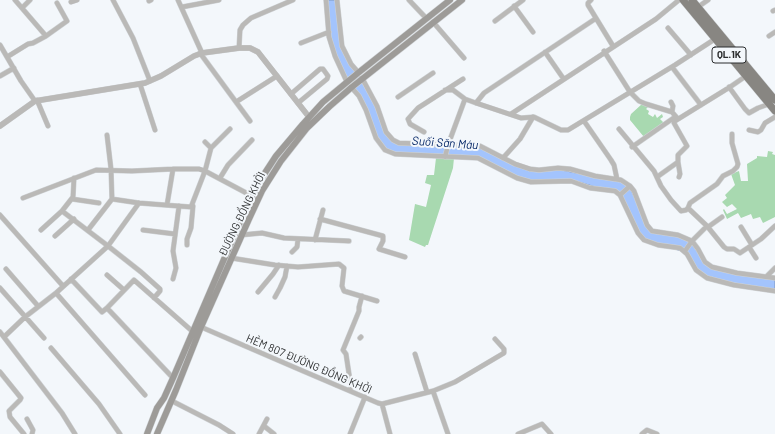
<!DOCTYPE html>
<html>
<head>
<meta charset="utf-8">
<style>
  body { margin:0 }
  canvas { display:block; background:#f3f7fb }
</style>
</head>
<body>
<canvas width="775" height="434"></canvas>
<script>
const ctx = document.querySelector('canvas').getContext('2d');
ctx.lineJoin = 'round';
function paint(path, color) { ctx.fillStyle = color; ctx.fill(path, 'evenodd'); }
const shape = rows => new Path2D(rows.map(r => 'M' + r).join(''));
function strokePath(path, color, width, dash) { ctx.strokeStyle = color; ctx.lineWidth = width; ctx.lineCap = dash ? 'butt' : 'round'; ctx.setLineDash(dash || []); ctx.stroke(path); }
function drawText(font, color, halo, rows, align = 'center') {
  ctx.font = font + ' Barlow,sans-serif'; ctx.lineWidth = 4; ctx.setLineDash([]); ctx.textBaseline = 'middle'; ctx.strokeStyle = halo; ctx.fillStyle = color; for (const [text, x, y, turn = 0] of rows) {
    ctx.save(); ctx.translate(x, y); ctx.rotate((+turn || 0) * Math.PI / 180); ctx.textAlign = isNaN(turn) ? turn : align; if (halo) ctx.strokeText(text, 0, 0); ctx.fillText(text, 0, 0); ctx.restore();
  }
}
const green = shape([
  [642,104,649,106,646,109,649,111,648,114,653,117,655,114,657,118,662,114,663,117,660,119,664,123,644,137,630,120,630,117,631,114],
  [768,151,773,152,772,154,775,155,775,217,763,223,760,217,753,219,751,214,741,218,738,213,727,219,723,210,724,209,727,214,737,209,732,204,727,207,722,202,727,198,725,195,735,185,731,174,739,171,741,181,748,181,747,164,757,158,757,156,767,157],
  [436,158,454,158,453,168,428,245,426,245,425,247,409,240,415,204,426,207,431,185,425,183,427,175,434,175]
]);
const water = shape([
  [327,0,336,0,341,45,367,90,392,141,479,148,530,171,561,170,621,182,625,184,632,192,648,229,678,236,690,242,708,266,775,280,775,289,734,284,707,276,697,269,688,253,648,241,641,236,622,195,576,181,531,180,517,177,483,159,395,153,386,149,377,138,360,95,348,80,336,56,330,37,327,0]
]);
const minor = shape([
  [113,0,133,38,150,81],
  [178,0,202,53],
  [326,0,329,37,335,56,347,82],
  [337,0,342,46,351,64,358,72],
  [409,0,426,18],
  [591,0,588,3,588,5,613,46],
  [149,1,151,0],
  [71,2,77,0],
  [514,6,533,32],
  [182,7,219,0],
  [698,7,708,0],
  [22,8,30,0],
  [773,11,775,10],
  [495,21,523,0],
  [433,22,464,58],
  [668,28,691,55],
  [46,36,67,21,57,3],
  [769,36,775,32],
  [301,43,329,32],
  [0,45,21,81,35,101],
  [239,48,240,30,243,25,251,18,293,0],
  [604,51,630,92,639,101,646,104,672,112,678,119],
  [545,52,563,78],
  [200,53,236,102,277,76],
  [7,57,28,44,33,43,46,36,15,0],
  [672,67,701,105],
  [0,76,14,68],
  [362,78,377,106,386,132,393,140,399,143,480,146,515,164,530,169,539,170,558,168,570,169,595,176,621,180,630,186,634,191,647,225,652,231,678,235,692,241,698,249,705,262,712,267,737,273,775,278],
  [140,84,155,130],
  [351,87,359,96,366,110,376,138,385,150,395,154,478,158,517,178,531,182,571,181,590,188,615,191,620,195,638,233,644,240,658,245,680,248,687,254,696,270,707,278,734,285,775,291],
  [729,87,745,109,749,113,758,108,769,104],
  [445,90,453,90,465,99,476,103,521,118,534,117,561,130,568,130,675,65,715,39],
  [291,94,320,69,323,69,328,76,327,79,298,103],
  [398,97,433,73],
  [37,100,48,126],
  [236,102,250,121],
  [671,102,673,106,672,112],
  [476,103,484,93,595,19],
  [511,114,656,19,679,0],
  [584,121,611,160,614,165,617,179],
  [619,129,654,171,661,186,671,200,681,211,686,210,688,208,707,226],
  [749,130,758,132,761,130,765,123,775,117],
  [424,132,410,124,408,119,418,108,463,79],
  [632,147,675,117],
  [211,148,230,129],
  [445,157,448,145,465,99],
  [503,158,520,139,533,117],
  [678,162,680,174,679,177],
  [657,177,678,162,678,155,687,146,674,123,675,121,730,87,746,76],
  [220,178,228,165,252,140],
  [620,195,630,186],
  [23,198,96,170,132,171,173,169,199,169,205,171,252,196],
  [72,199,99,203],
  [112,199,139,203,191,207,205,171,211,148,205,142],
  [167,205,173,169],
  [688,208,690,203,717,184,723,176,733,171,737,167,738,164,732,143,732,134],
  [62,211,108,246,139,203],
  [0,215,63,286],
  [320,219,383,236,383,241,379,249,405,257],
  [708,227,722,217],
  [741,227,752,245],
  [41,230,62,211,73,197,74,178],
  [88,230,112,199,111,169,107,135],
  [143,230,175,234],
  [241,235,262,233,284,238,349,241],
  [55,236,74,219],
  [315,240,323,210],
  [187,245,187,239,191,228,193,206],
  [749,247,756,258],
  [685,251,692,241,707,226,724,247,727,249,734,249,740,253,761,239,775,226],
  [292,252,297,247,298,239],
  [231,258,275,265,298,267,339,264,344,268,342,286,344,291,377,301],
  [6,269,38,306],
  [107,275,124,290],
  [766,277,775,268],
  [71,279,102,312,107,308,134,280,192,331],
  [173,279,176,268,173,251,179,206],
  [0,288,44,338],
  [258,292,273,274,279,265],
  [56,293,145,395],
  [275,297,280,288,285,277,287,266],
  [107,308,173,378],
  [201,327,303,371,378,403,382,404,390,434],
  [0,332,62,413,75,434],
  [4,337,25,317,56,293,108,246,141,272,160,289,160,291,154,298],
  [360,338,361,337],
  [51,348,99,404,120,434],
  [415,354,427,392],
  [0,372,21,398,20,400,9,411,10,417,24,434],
  [350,391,351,387,346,354,343,350,359,311,359,307,362,296],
  [433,391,448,434],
  [172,401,219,425,233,434],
  [382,404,433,391,455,382,504,353,504,349,495,339],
  [27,419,33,430,32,434],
  [264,426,274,434],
  [259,434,267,419],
  [350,434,365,397],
  [518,434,542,424,551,434],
  [642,434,647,430,657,434]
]);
const tertiary = shape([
  [0,126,35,101,145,83,161,76,194,56,202,53,239,48,250,48,258,52,309,117]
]);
const secondary = shape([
  [147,434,157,408,164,398,173,378,246,208,261,179,276,156,303,124,323,102,358,73,450,0],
  [157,434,176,390,201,327,249,219,262,191,281,161,307,128,330,106,352,87,462,0]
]);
const primary = shape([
  [683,0,775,111],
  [692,0,775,100]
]);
const shields = [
  [729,55,34]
];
const shieldNames = [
  ["QL.1K",729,55]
];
const streetNames = [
  ["ĐƯỜNG ĐỒNG KHỞI",242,214,-64],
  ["HẺM 807 ĐƯỜNG ĐỒNG KHỞI",309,364,23]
];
const waterNames = [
  ["Suối Săn Máu",445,143,4]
];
paint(green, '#a8d9b0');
paint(water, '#a3c4fd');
strokePath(water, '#7f97bf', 1);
strokePath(minor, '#cfd3d6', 5.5);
strokePath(tertiary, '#cfd3d6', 6);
strokePath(secondary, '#cfd3d6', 7);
strokePath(primary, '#cfd3d6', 8);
strokePath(minor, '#bab9b7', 4.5);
strokePath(tertiary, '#bab9b7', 5.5);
strokePath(secondary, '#9d9b98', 6);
strokePath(primary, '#888682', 7);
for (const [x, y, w] of shields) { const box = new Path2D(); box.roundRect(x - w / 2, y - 8, w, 16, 3); ctx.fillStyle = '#f3f7fb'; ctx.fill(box); strokePath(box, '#2b2d2e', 1); }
drawText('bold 10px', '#2b2d2e', null, shieldNames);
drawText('11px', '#2b2d2e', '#f3f7fb', streetNames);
drawText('italic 12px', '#072968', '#f3f7fb', waterNames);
</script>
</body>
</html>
